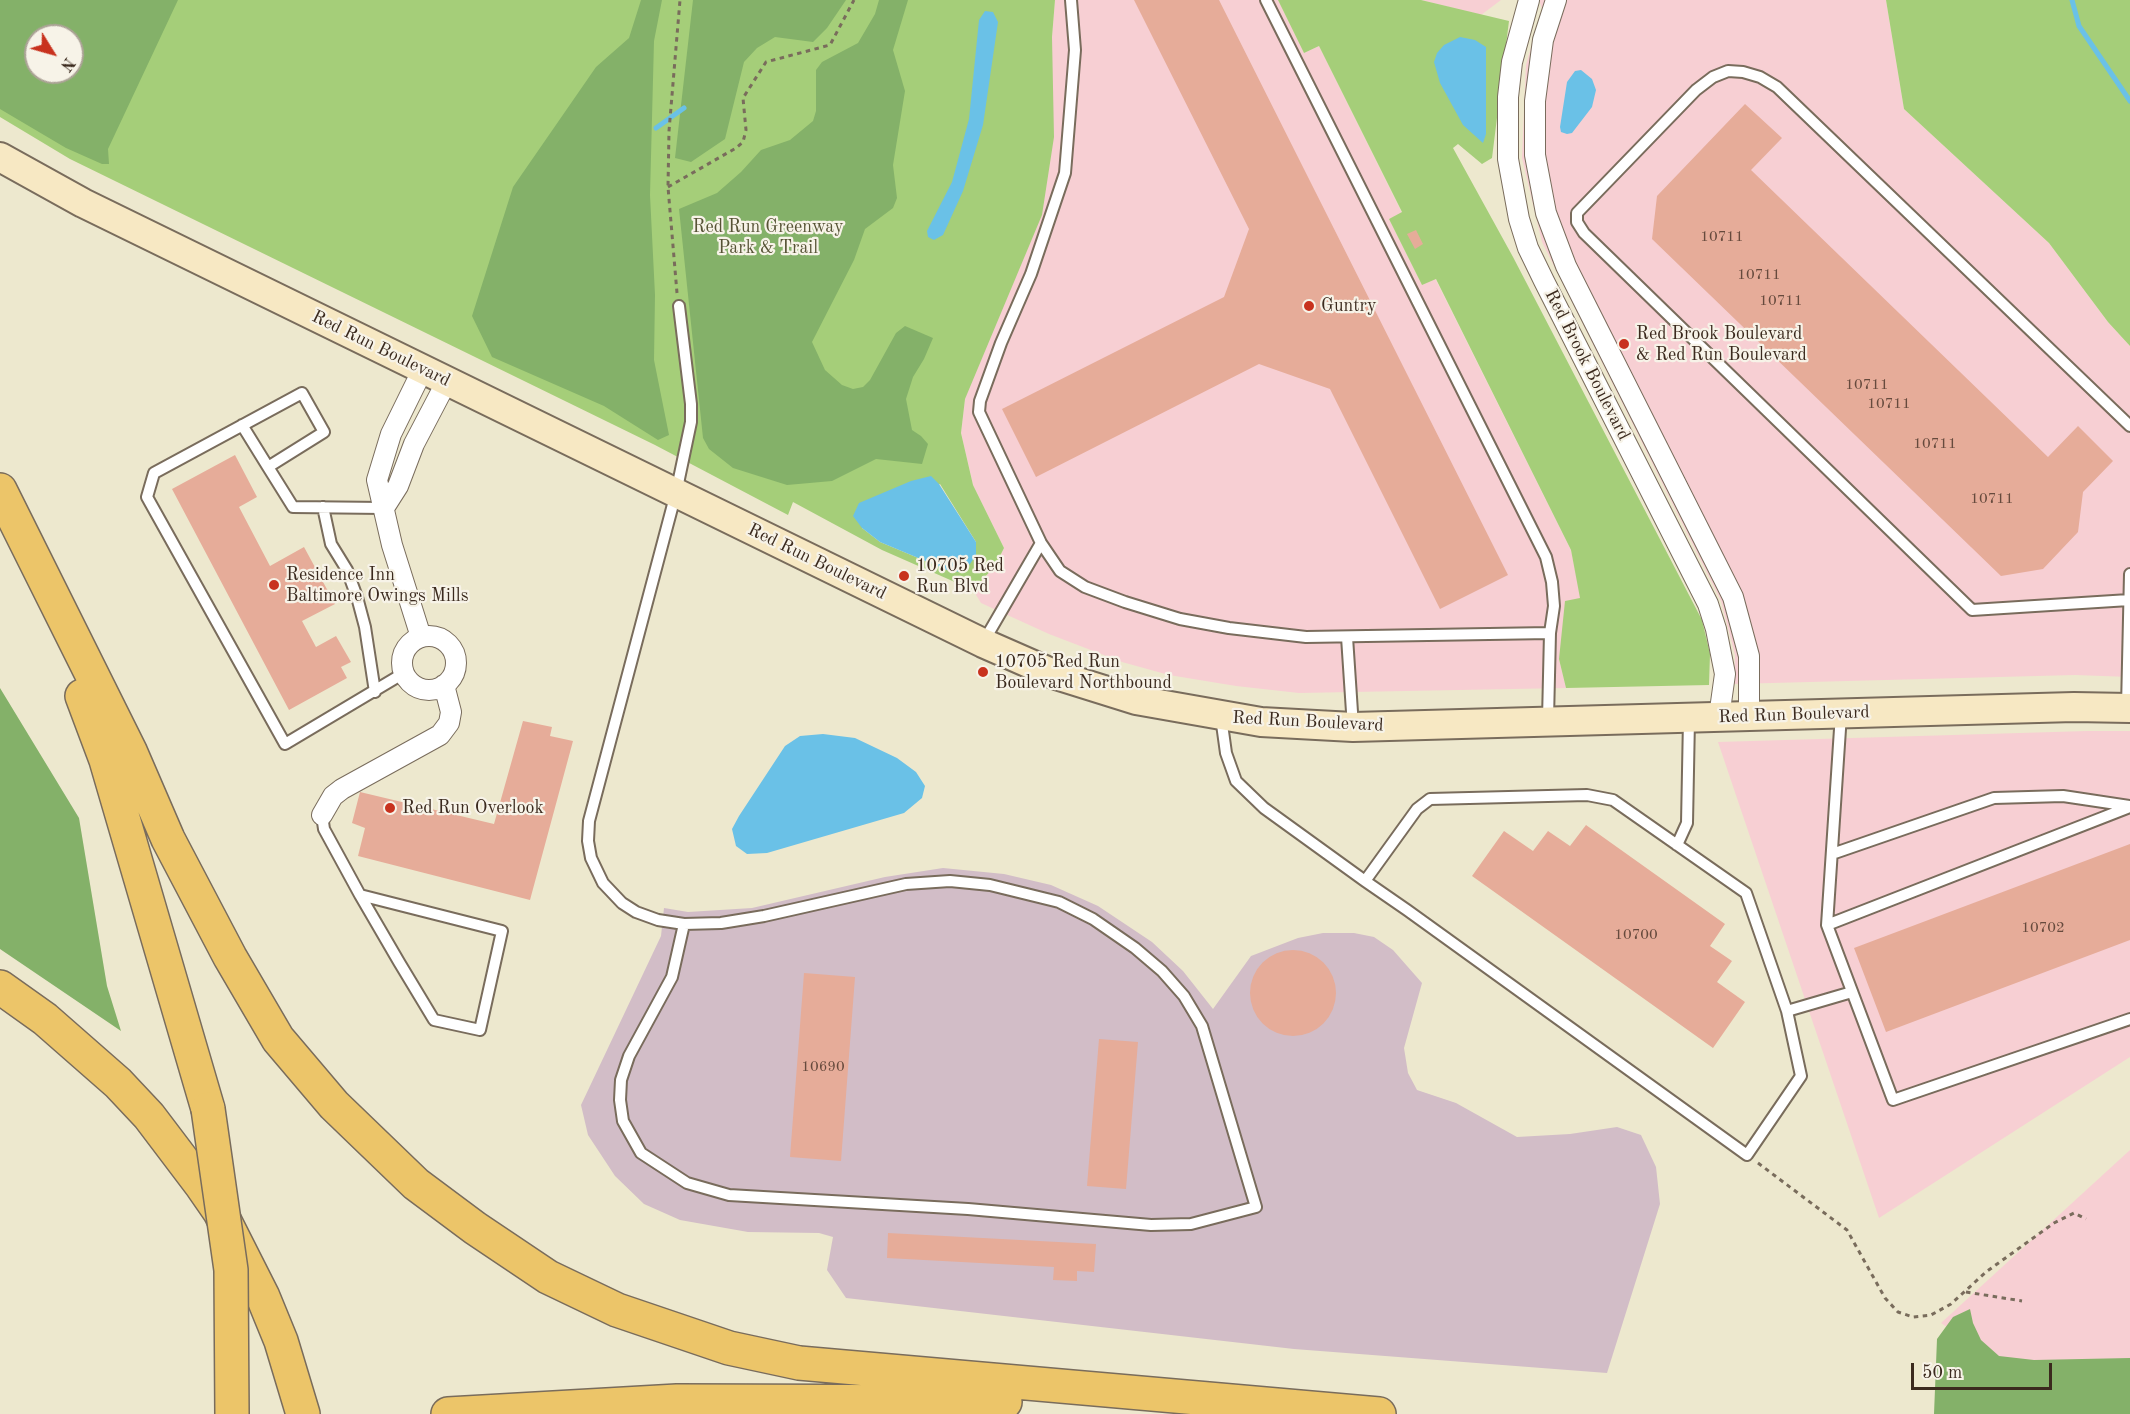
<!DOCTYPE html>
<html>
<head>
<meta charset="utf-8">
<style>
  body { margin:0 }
  #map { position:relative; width:2130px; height:1414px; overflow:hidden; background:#ede8ce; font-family:"Old Standard TT",serif }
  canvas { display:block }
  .north { position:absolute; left:24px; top:24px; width:60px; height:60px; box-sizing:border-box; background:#f7f3e8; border:2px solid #aca397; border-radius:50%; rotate:127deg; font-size:16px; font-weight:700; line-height:24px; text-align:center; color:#3b2a1e }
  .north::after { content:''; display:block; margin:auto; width:21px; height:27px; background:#c8321e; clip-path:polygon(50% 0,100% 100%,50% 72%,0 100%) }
  .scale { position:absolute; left:1911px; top:1363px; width:141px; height:27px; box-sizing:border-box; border:3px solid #3b2a1e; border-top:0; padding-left:8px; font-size:18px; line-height:21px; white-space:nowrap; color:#3b2a1e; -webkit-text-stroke:4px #f7f3e8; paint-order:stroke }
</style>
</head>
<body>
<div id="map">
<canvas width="2130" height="1414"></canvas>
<div class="north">N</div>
<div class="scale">50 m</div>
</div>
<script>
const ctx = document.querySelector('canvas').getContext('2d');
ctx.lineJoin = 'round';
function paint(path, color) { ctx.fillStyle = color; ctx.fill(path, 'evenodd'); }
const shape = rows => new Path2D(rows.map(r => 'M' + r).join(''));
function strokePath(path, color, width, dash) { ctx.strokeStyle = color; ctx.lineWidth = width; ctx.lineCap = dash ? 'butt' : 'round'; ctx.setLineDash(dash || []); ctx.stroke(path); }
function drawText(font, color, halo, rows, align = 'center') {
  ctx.font = font + ' "Old Standard TT",serif'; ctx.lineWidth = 4.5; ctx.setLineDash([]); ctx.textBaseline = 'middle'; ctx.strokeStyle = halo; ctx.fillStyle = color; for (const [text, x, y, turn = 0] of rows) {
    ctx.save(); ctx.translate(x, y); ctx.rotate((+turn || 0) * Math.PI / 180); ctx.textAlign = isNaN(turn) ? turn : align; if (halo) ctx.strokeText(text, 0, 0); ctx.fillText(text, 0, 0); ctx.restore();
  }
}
const built = shape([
  [1055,0,1278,0,1304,53,1319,46,1402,213,1389,219,1422,285,1435,278,1571,550,1581,599,1559,659,1566,688,1299,693,1236,686,1169,675,1122,662,1049,634,981,603,973,590,995,566,1004,548,973,485,961,433,965,399,1052,37],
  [1421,0,1501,0,1481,15],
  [1539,0,1886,0,1904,109,2049,243,2108,322,2130,346,2130,677,2075,675,1734,684,1735,655,1721,601,1542,242,1522,158,1526,65,1542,9],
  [2087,731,2130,731,2130,1057,1879,1218,1718,742],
  [2130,1150,2130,1366,2006,1369,1941,1323]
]);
const industrial = shape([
  [943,868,1004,874,1051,885,1098,906,1152,942,1183,971,1213,1009,1251,956,1298,938,1323,933,1354,933,1374,937,1393,950,1422,983,1404,1048,1408,1073,1417,1090,1456,1103,1517,1137,1570,1134,1617,1127,1641,1135,1656,1167,1660,1204,1607,1373,1294,1349,846,1298,827,1270,833,1237,819,1233,748,1232,680,1220,644,1204,615,1176,588,1135,581,1105,661,936,664,908,688,912,752,908,885,877]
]);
const green = shape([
  [0,0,1055,0,1052,37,1054,137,1042,215,965,399,961,433,973,485,1004,548,995,566,973,590,882,550,793,502,788,515,655,445,70,159,0,117],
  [36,36,72,36,72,72,36,72],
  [940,484,976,542,947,570,880,542,862,528],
  [1278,0,1421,0,1509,21,1492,158,1482,164,1458,144,1453,148,1513,257,1702,620,1710,654,1709,685,1566,688,1559,659,1565,601,1580,598,1571,550,1436,279,1422,285,1389,219,1402,212,1319,46,1304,53],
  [1886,0,2130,0,2130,346,2108,322,2049,243,1904,109]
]);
const forest = shape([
  [0,0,178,0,108,149,109,164,102,164,66,148,0,109],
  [36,36,72,36,72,72,36,72],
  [641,0,662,0,654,41,650,195,655,295,654,360,669,435,658,440,604,406,492,357,472,316,513,187,596,67,629,38],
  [693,0,846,0,827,28,813,42,775,37,757,48,744,62,725,139,691,162,675,158],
  [879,0,908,0,893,50,905,91,893,165,897,198,893,208,865,229,854,260,812,342,825,370,842,385,853,389,863,387,870,380,896,333,905,326,933,338,924,359,913,377,906,399,912,430,921,436,928,444,922,464,876,459,832,481,787,485,733,468,709,449,703,438,679,209,717,193,741,172,761,150,790,140,813,121,816,111,816,70,822,62,858,43,875,14],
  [0,688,79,818,107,986,121,1031,0,949],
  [1970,1309,1973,1323,1981,1340,1999,1356,2034,1360,2130,1358,2130,1414,1934,1414,1937,1339,1953,1317]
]);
const water = shape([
  [985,11,993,12,998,22,983,125,963,191,943,235,934,240,928,237,927,231,952,182,969,119,979,20],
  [1460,37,1475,40,1486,47,1486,134,1483,143,1463,125,1440,83,1434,62,1437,53,1444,45],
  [1581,70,1592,79,1596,90,1592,107,1572,133,1567,134,1561,132,1560,127,1567,82,1575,71],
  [931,476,939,484,976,542,976,555,970,564,960,572,947,570,880,542,862,528,853,516,859,503,911,481],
  [823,734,855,738,897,758,916,772,925,786,922,798,904,813,767,853,747,854,736,846,732,829,739,816,785,746,800,736]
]);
const stream = shape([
  [2072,0,2079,26,2130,101],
  [656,128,684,108]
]);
const building = shape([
  [1134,0,1219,0,1508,575,1440,609,1330,389,1259,364,1036,477,1002,409,1224,297,1249,229],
  [1745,104,1782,138,1751,170,2048,457,2078,426,2113,461,2083,492,2078,532,2043,569,2001,576,1652,239,1657,196],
  [1416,230,1423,244,1415,249,1407,234],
  [235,455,257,497,239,507,270,566,304,547,335,604,302,621,316,647,336,636,351,662,341,667,347,678,289,710,172,489],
  [523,721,552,727,550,736,573,741,530,900,358,856,365,828,352,823,360,792,494,824],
  [1586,825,1725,924,1710,946,1732,961,1717,982,1745,1002,1713,1048,1472,876,1504,831,1533,851,1548,831,1570,846],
  [2130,844,2130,940,1886,1032,1854,948],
  '1250 993a43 43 0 1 1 86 0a43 43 0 1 1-86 0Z',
  [804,973,855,977,841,1161,790,1157],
  [1099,1039,1138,1042,1126,1189,1087,1186],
  [888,1233,1096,1244,1094,1272,1077,1271,1077,1281,1053,1280,1054,1267,887,1258]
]);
const path = shape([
  [668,187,736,148,743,142,746,130,743,98,766,62,830,45,854,0],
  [677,293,668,187,669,131,680,0],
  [1758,1163,1847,1230,1885,1298,1898,1312,1913,1317,1931,1315,1951,1304,1986,1272,2054,1223,2074,1213,2086,1219],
  [1966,1292,2022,1301]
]);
const lane = shape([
  [1071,0,1075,50,1065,173,1031,274,1001,343,980,401,979,412,1041,543,1060,571,1085,587,1125,602,1180,619,1229,628,1306,637,1550,633,1554,606,1552,582,1546,557,1266,0],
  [679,306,691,404,691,422,676,493,589,821,588,841,591,858,603,883,622,903,636,912,658,920,684,924,721,923,764,916,906,884,950,881,990,885,1059,902,1093,919,1135,948,1162,971,1184,996,1202,1026,1256,1207,1191,1224,1151,1225,968,1209,729,1195,687,1183,641,1153,623,1121,620,1100,621,1080,629,1056,672,977,684,924],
  [242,425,268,467],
  [323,507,331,544,347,570,357,597,365,627,375,692],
  [384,508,293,507,268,467,324,432,302,393,154,473,147,497,285,744,404,673],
  [2129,600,1972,610,1584,233,1577,222,1577,213,1696,90,1713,77,1728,71,1743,72,1760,77,1777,87,2130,426],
  [1347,637,1353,727],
  [984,641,1041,543],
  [2127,707,2130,574],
  [1841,714,1827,925,1893,1100,2130,1019],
  [1221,717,1226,753,1236,781,1264,808,1365,881,1407,910,1747,1155,1801,1076,1787,1011,1746,893,1613,800,1587,795,1430,799,1417,809,1365,881],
  [1548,719,1550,633],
  [322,815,324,829,360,895,399,962,434,1020,480,1030,502,931,360,895],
  [1677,845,1687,823,1689,719],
  [1832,854,1994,798,2063,796,2130,806],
  [1827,925,2130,807],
  [1787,1011,1852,992]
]);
const street = shape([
  [1529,0,1512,62,1508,97,1508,159,1519,219,1528,248,1544,281,1708,604,1716,629,1725,674,1719,717],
  [1556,0,1543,40,1535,101,1535,155,1546,213,1566,266,1733,597,1749,656,1749,717],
  [384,508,398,486,414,444,447,381],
  '402 663a27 27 0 1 1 54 0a27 27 0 1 1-54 0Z',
  [421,637,392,545,377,480,391,434,423,369],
  [322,815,333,796,342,789,440,735,449,723,451,712,444,685]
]);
const secondary = shape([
  [0,157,83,203,983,643,1056,675,1136,700,1261,722,1353,727,2074,707,2130,708]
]);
const highway = shape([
  [0,490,130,751,168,839,230,957,278,1039,334,1105,416,1184,475,1228,548,1277,617,1310,729,1348,799,1363,1379,1414],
  [82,696,106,760,208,1109],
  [0,987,45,1019,118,1083,149,1116,202,1186,220,1212,263,1297,281,1341,303,1414],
  [448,1414,677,1401,1005,1402]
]);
const highwayBridge = shape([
  [208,1109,231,1270,232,1414]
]);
const markers = [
  [1309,306,6,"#c8321e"],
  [1624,344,6,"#c8321e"],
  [904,576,6,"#c8321e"],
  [274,585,6,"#c8321e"],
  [983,672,6,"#c8321e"],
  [390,808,6,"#c8321e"]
];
const numberNames = [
  ["10711",1722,237],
  ["10711",1759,275],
  ["10711",1781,301],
  ["10711",1867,385],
  ["10711",1889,404],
  ["10711",1935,444],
  ["10711",1992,499],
  ["10702",2043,928],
  ["10700",1636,935],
  ["10690",823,1067]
];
const parkNames = [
  ["Red Run Greenway",768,227],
  ["Park & Trail",768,248]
];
const poiNames = [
  ["Guntry",1321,306],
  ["Red Brook Boulevard",1636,334],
  ["& Red Run Boulevard",1636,355],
  ["10705 Red",916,566],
  ["Run Blvd",916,587],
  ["Residence Inn",286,575],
  ["Baltimore Owings Mills",286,596],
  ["10705 Red Run",995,662],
  ["Boulevard Northbound",995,683],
  ["Red Run Overlook",402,808]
];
const streetNames = [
  ["Red Run Boulevard",381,349,26],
  ["Red Brook Boulevard",1587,365,63],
  ["Red Run Boulevard",817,562,26],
  ["Red Run Boulevard",1794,715,-2],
  ["Red Run Boulevard",1308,722,3]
];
paint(built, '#f7cfd3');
paint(industrial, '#d2bdc7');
paint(green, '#a5ce79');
paint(forest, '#84b169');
paint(water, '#6ac1e7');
strokePath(stream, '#6ac1e7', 5);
paint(building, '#e6ac99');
strokePath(lane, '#796c5c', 14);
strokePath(street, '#796c5c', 22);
strokePath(secondary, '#796c5c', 32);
strokePath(highway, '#796c5c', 36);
strokePath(path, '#796c5c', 3, [4.5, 4.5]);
strokePath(lane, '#fff', 10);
strokePath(street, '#fff', 20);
strokePath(secondary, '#f7e8c3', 28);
strokePath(highway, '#ecc569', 33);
strokePath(highwayBridge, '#796c5c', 36, []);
strokePath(highwayBridge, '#ecc569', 33);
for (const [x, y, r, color] of markers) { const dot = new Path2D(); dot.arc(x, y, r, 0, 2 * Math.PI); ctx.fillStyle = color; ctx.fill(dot); strokePath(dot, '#f7f3e8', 2); }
drawText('15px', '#664a3d', null, numberNames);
drawText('18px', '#565335', '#f7f3e8', parkNames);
drawText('18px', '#3b2a1e', '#f7f3e8', poiNames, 'left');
drawText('18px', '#3b2a1e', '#f7f3e8', streetNames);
</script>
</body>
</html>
